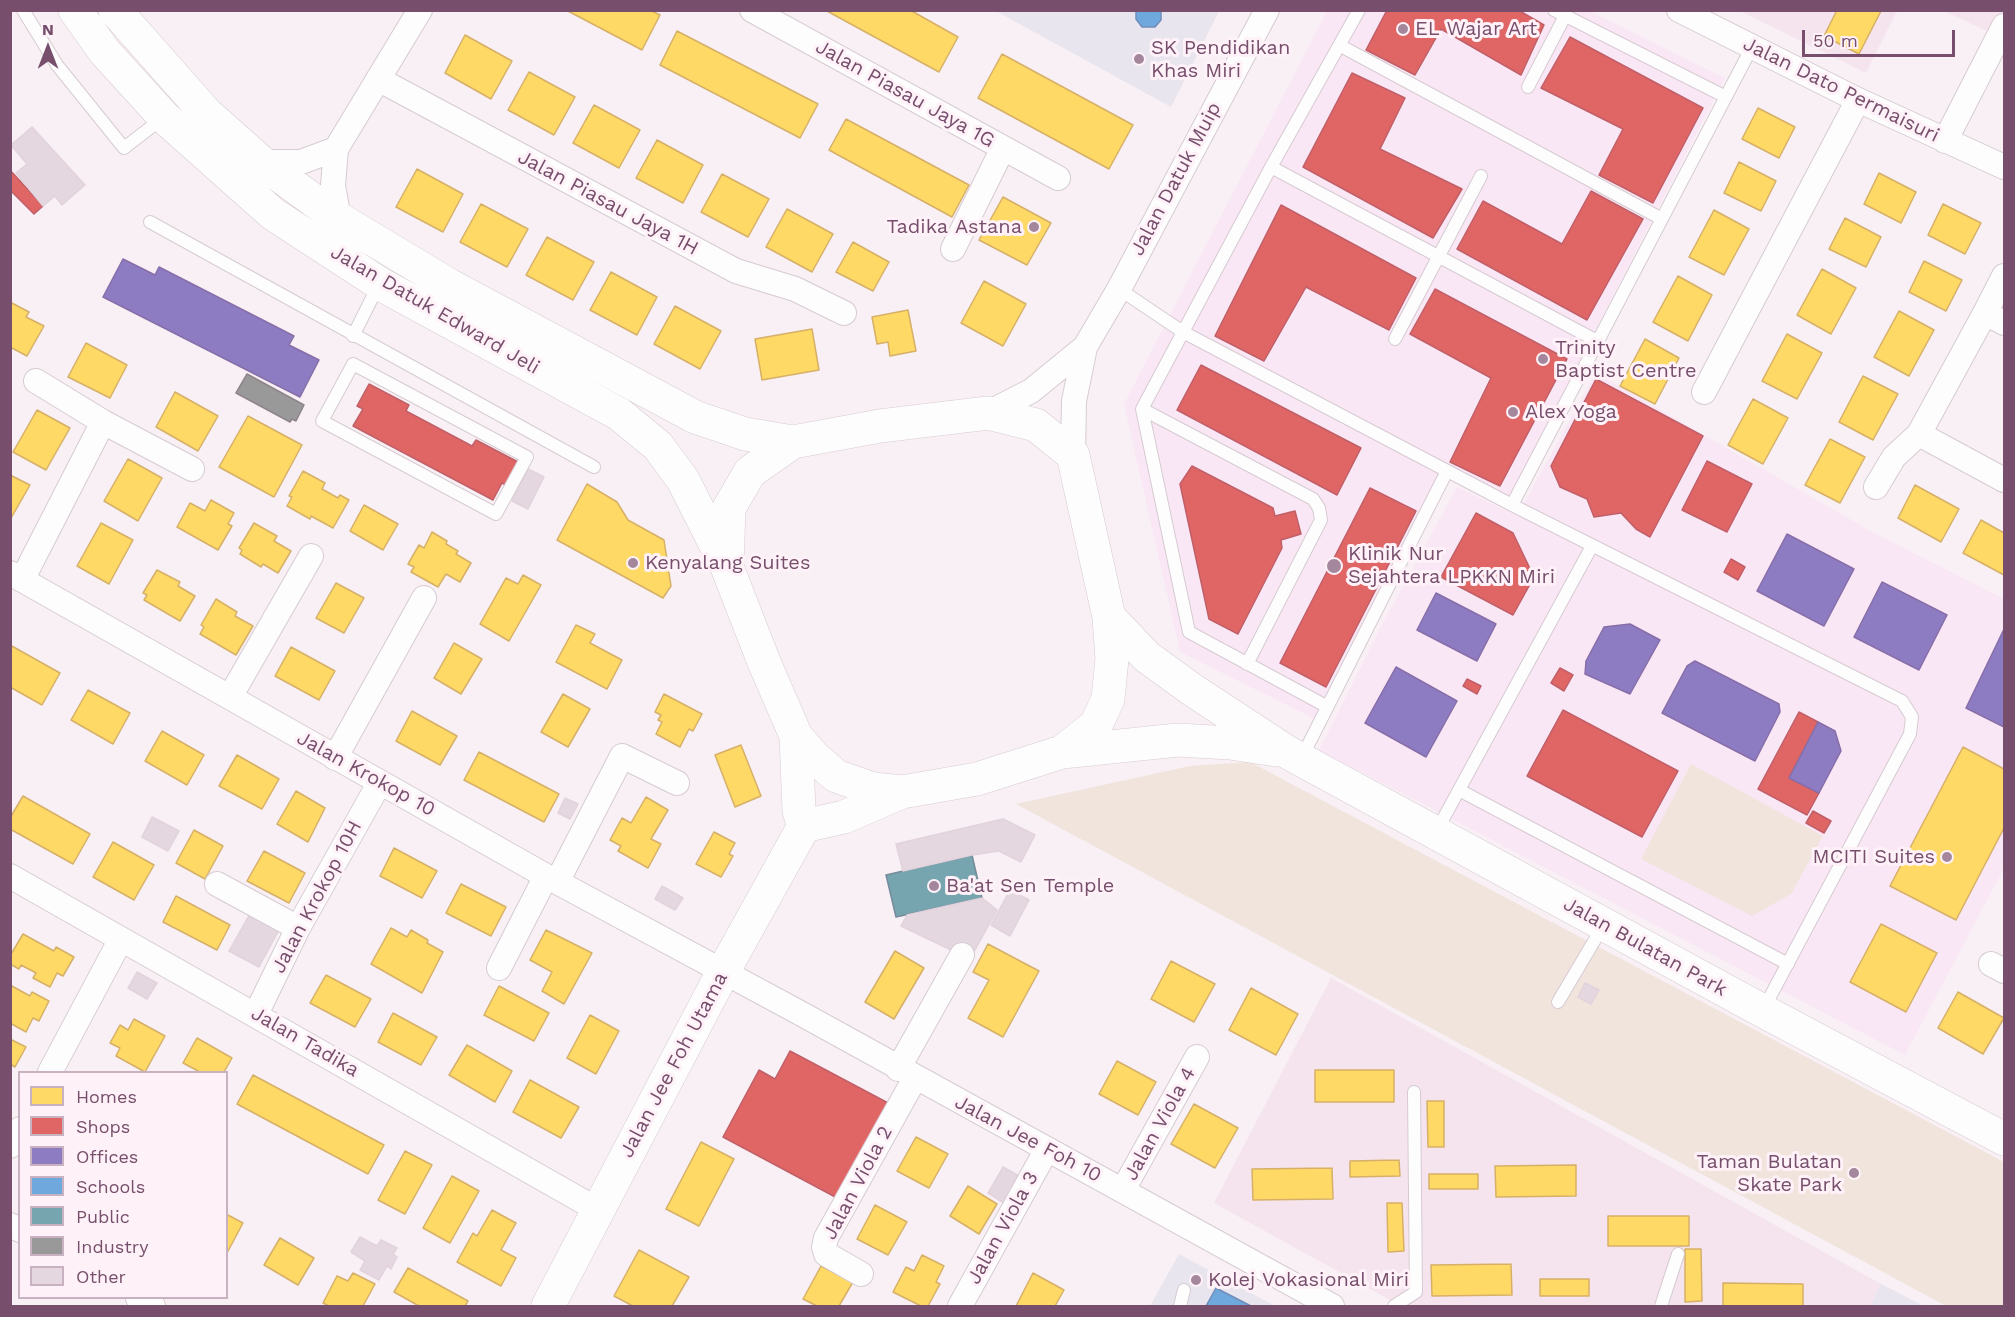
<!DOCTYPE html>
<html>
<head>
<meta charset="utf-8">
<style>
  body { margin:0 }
  #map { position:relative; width:2015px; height:1317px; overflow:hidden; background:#f8f0f4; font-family:"Work Sans",sans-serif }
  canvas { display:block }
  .frame { position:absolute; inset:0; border:12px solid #774f6c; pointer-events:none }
  .legend { position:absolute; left:18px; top:1071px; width:210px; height:228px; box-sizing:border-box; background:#fef2f8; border:2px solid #c8b1c0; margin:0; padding:8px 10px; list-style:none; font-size:18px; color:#774f6c }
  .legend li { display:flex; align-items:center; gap:12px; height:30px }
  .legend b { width:30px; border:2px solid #c8b1c0 }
  .north { position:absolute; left:18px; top:18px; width:60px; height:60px; -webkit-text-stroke:4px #fef2f8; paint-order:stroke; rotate:0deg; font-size:16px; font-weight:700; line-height:24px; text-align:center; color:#774f6c }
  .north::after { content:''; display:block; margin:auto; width:21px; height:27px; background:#774f6c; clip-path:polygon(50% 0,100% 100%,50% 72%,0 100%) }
  .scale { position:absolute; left:1802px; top:30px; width:153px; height:27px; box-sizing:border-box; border:3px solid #774f6c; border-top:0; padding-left:8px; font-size:18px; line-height:21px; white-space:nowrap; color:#774f6c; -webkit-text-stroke:4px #fef2f8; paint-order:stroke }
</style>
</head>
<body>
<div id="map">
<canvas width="2015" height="1317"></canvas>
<div class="frame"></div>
<ul class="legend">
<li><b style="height:16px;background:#ffd966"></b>Homes</li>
<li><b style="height:16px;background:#e06666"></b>Shops</li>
<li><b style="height:16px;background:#8e7cc3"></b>Offices</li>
<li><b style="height:16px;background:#6fa8dc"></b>Schools</li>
<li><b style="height:16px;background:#76a5af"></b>Public</li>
<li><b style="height:16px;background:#999"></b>Industry</li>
<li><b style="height:16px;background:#e5d7e0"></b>Other</li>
</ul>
<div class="north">N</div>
<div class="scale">50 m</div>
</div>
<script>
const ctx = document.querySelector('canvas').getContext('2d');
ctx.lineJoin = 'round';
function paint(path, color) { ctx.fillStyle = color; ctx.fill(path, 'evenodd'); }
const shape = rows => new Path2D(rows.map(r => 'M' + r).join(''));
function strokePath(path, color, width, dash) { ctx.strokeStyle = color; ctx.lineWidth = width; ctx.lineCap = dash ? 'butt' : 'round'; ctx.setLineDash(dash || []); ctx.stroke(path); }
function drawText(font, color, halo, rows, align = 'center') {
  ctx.font = font + ' "Work Sans",sans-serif'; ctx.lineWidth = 6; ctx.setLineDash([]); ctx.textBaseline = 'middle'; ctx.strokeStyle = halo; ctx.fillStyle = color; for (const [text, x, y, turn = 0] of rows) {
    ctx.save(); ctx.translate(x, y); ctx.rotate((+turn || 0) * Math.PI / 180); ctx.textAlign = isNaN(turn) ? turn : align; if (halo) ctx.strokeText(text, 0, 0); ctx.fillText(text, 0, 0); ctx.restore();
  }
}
const residential = shape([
  [1740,11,1897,11,1866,73],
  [1944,11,2004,11,2004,39],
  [1331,978,1881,1284,1870,1306,1401,1306,1214,1203]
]);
const commercial = shape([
  [1327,11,1589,11,1725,78,1509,498,1446,467,1315,719,1180,652,1124,404],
  [1596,373,1874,533,2004,599,2004,868,1905,1055,1319,750,1385,619,1457,487,1517,516]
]);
const education = shape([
  [996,11,1219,11,1171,107],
  [1179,1254,1275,1306,1150,1306],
  [1881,1284,1924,1306,1870,1306]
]);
const green = shape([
  [1250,762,2004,1162,2004,1306,1946,1306,1016,804,1190,766],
  [1691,764,1823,836,1791,894,1752,916,1641,859]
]);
const homes = shape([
  [566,10,650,10,660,15,642,50,566,10],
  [825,10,910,10,958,37,939,72,825,10],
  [1837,10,1881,11,1859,54,1824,36,1837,10],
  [677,31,818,104,800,138,660,65,677,31],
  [465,35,512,61,491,99,445,73,465,35],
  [1002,54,1133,125,1109,169,978,98,1002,54],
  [529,72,575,97,554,135,508,110,529,72],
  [594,105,640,130,619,168,573,143,594,105],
  [1758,108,1795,127,1779,158,1742,139,1758,108],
  [846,119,969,185,952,217,829,150,846,119],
  [657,140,703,165,683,203,636,178,657,140],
  [1739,162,1776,181,1761,211,1724,193,1739,162],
  [417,169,463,194,443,232,396,207,417,169],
  [1879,173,1916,192,1901,223,1864,204,1879,173],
  [722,174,769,199,748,237,701,212,722,174],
  [1003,197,1051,223,1027,265,979,240,1003,197],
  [481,204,528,229,507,267,460,242,481,204],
  [1943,204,1981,223,1965,254,1928,235,1943,204],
  [787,209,833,234,812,272,766,247,787,209],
  [1714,210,1749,229,1724,275,1689,257,1714,210],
  [1845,218,1881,237,1866,267,1829,249,1845,218],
  [547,237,594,262,573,300,526,275,547,237],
  [853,242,889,262,873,291,836,272,853,242],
  [1924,261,1962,280,1946,311,1909,292,1924,261],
  [1822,269,1856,288,1831,334,1797,315,1822,269],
  [611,272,657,297,637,335,590,310,611,272],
  [1678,276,1712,295,1688,341,1653,322,1678,276],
  [984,281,1026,304,1003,346,961,323,984,281],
  [10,302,29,312,26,317,44,326,27,356,10,347,10,302],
  [675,306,721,331,700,369,654,344,675,306],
  [908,310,916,351,890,356,888,342,877,344,872,317,908,310],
  [1899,311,1934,330,1909,376,1874,357,1899,311],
  [812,329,819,370,762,380,755,339,812,329],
  [1787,334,1822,353,1797,399,1762,381,1787,334],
  [1645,339,1679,358,1655,404,1620,386,1645,339],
  [86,343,127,365,110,398,68,377,86,343],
  [1863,376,1898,394,1873,440,1839,422,1863,376],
  [175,392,218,416,198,451,156,427,175,392],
  [1753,399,1788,418,1763,464,1728,445,1753,399],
  [37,410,70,428,46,470,13,452,37,410],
  [248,416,302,445,274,497,219,467,248,416],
  [1830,439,1865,457,1840,503,1805,485,1830,439],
  [128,459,162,478,138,521,104,501,128,459],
  [303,471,325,483,322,489,338,498,340,495,349,500,333,528,311,516,310,519,287,506,292,497,289,496,303,471],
  [10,475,30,485,10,520,10,475],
  [587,484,617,502,628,520,664,540,671,586,663,598,557,540,587,484],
  [1915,485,1959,509,1941,542,1898,518,1915,485],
  [211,500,234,513,228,524,232,526,218,550,177,527,190,503,205,511,211,500],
  [364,505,398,524,383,550,350,531,364,505],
  [1981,520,2004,533,2004,575,1963,553,1981,520],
  [101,523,133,540,109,584,77,566,101,523],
  [254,523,277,536,274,541,291,551,278,573,263,564,261,567,240,554,242,550,239,548,254,523],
  [432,532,447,541,446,544,458,551,456,554,471,563,460,582,446,574,438,587,411,572,414,567,408,564,419,545,424,548,432,532],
  [157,570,180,582,178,586,195,596,180,621,144,600,147,595,143,593,157,570],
  [523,575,541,585,509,641,480,624,506,578,518,584,523,575],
  [336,583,364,598,344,633,316,618,336,583],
  [216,599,237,612,235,616,253,626,236,655,200,634,204,627,201,625,216,599],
  [576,625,595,634,590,643,622,660,607,689,556,662,576,625],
  [454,643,482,659,461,694,434,678,454,643],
  [10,645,60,673,42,705,10,687,10,645],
  [291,647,335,671,319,700,275,676,291,647],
  [88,690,130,713,113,744,71,720,88,690],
  [563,694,590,709,568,747,541,732,563,694],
  [664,694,702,714,693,731,689,729,680,747,656,734,662,722,658,720,661,715,655,712,664,694],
  [412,711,457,736,440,765,396,741,412,711],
  [162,731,204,755,187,785,145,761,162,731],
  [741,745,761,796,735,807,715,755,741,745],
  [1963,747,2004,769,2004,828,1956,920,1890,886,1963,747],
  [479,752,559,794,544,822,464,780,479,752],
  [237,755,279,779,262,809,219,786,237,755],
  [296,791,325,808,308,842,277,824,296,791],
  [23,796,90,834,73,864,10,829,10,818,23,796],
  [646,797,668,810,651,839,661,844,648,868,618,851,621,846,610,840,622,818,631,823,646,797],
  [194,830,223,846,205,879,176,863,194,830],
  [714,832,735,843,729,854,733,856,721,877,696,864,714,832],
  [113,842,154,865,134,900,93,877,113,842],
  [394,848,437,871,422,898,380,876,394,848],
  [264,851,305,873,289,903,247,881,264,851],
  [461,884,506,907,491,936,446,913,461,884],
  [176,896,230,925,217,950,163,922,176,896],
  [1881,924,1937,953,1906,1012,1850,982,1881,924],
  [391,928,407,937,411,930,428,940,427,943,443,952,422,993,371,964,391,928],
  [546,930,592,953,564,1004,542,991,552,972,530,960,546,930],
  [23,934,54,951,56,947,74,957,63,976,57,973,50,987,33,978,36,973,21,965,19,969,10,964,10,956,23,934],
  [988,944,1039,971,1003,1037,968,1018,989,980,973,972,988,944],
  [895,951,924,968,894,1019,865,1002,895,951],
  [1171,961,1215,984,1194,1022,1151,999,1171,961],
  [326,975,371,999,355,1027,310,1003,326,975],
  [10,985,30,996,32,992,49,1001,39,1021,33,1018,26,1032,10,1023,10,985],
  [499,986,549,1013,534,1041,484,1015,499,986],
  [1251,988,1298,1014,1276,1055,1229,1030,1251,988],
  [1958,992,2004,1018,1983,1054,1938,1028,1958,992],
  [393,1013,437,1037,421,1065,378,1042,393,1013],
  [590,1015,619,1031,596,1074,567,1058,590,1015],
  [134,1019,165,1036,145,1072,116,1056,120,1048,110,1043,120,1025,128,1030,134,1019],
  [197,1038,232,1058,224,1072,200,1072,183,1063,197,1038],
  [10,1039,26,1047,15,1067,10,1064,10,1039],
  [467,1045,512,1071,495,1102,449,1075,467,1045],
  [1117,1061,1156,1082,1138,1115,1099,1094,1117,1061],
  [1315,1070,1394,1070,1394,1102,1315,1102,1315,1070],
  [253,1075,384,1145,368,1174,237,1104,253,1075],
  [530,1080,579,1107,561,1138,513,1112,530,1080],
  [1427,1101,1444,1101,1444,1147,1428,1147,1427,1101],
  [1194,1104,1238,1128,1215,1168,1171,1144,1194,1104],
  [916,1137,948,1154,929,1188,897,1171,916,1137],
  [701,1142,734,1159,699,1226,666,1209,701,1142],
  [405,1151,432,1165,405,1214,378,1200,405,1151],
  [1399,1160,1400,1176,1350,1177,1350,1161,1399,1160],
  [1576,1165,1576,1196,1496,1197,1495,1166,1576,1165],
  [1332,1168,1333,1199,1253,1200,1252,1169,1332,1168],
  [1429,1174,1478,1174,1478,1189,1429,1189,1429,1174],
  [452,1176,479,1191,450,1243,423,1228,452,1176],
  [968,1186,997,1204,979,1234,950,1216,968,1186],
  [1387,1203,1402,1203,1404,1251,1388,1252,1387,1203],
  [875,1205,907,1222,888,1255,857,1239,875,1205],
  [492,1210,516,1223,501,1250,516,1258,501,1286,457,1262,473,1233,477,1236,492,1210],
  [226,1214,243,1223,227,1253,226,1253,226,1214],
  [1608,1216,1689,1216,1689,1246,1608,1246,1608,1216],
  [280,1238,314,1258,298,1285,264,1265,280,1238],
  [1685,1249,1701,1249,1702,1301,1685,1302,1685,1249],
  [639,1250,689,1277,672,1306,633,1306,614,1296,639,1250],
  [922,1255,944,1266,936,1282,940,1284,928,1306,921,1306,893,1292,906,1267,914,1271,922,1255],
  [1511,1264,1512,1295,1432,1296,1431,1265,1511,1264],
  [821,1266,853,1282,839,1306,817,1306,803,1299,821,1266],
  [408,1268,468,1301,465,1306,419,1306,394,1292,408,1268],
  [353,1273,375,1284,363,1306,329,1306,323,1303,337,1276,348,1281,353,1273],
  [1033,1273,1064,1290,1055,1306,1016,1306,1033,1273],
  [1540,1279,1589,1279,1589,1296,1540,1296,1540,1279],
  [1723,1283,1803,1284,1803,1306,1723,1306,1723,1283]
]);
const shops = shape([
  [1387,10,1518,10,1544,25,1521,75,1441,29,1415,75,1366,50,1387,10],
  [1570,37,1703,108,1653,203,1599,175,1623,129,1541,88,1570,37],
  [1352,73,1405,98,1380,149,1462,189,1433,238,1303,167,1352,73],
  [10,170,43,206,34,214,10,190,10,170],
  [1591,191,1643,219,1587,320,1457,249,1483,201,1562,244,1591,191],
  [1281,205,1416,278,1389,330,1306,287,1264,361,1215,336,1281,205],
  [1435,289,1567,359,1500,486,1450,462,1491,378,1410,334,1435,289],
  [1201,365,1361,448,1337,495,1177,410,1201,365],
  [1596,379,1703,436,1650,537,1636,529,1621,513,1594,517,1587,499,1560,487,1551,466,1596,379],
  [369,384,409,405,406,411,472,446,476,440,518,462,506,485,502,483,493,500,353,426,363,409,357,406,369,384],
  [1707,461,1752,484,1727,532,1682,510,1707,461],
  [1192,466,1273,508,1275,516,1295,511,1301,534,1281,540,1282,548,1238,634,1209,619,1180,484,1192,466],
  [1370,488,1416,511,1326,687,1280,663,1370,488],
  [1476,513,1513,533,1534,577,1513,615,1441,577,1476,513],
  [1731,559,1745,567,1738,580,1724,572,1731,559],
  [1560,668,1573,675,1564,691,1551,683,1560,668],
  [1467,679,1481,686,1477,694,1463,686,1467,679],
  [1563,710,1678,771,1642,837,1527,776,1563,710],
  [1799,712,1818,722,1789,778,1819,793,1807,815,1758,789,1799,712],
  [1813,811,1831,821,1824,833,1806,823,1813,811],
  [790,1051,890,1104,839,1199,723,1137,759,1070,775,1079,790,1051]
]);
const offices = shape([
  [123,259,155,275,159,267,294,336,289,345,319,360,300,397,103,297,123,259],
  [1787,534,1854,569,1824,626,1757,591,1787,534],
  [1882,582,1947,615,1919,670,1854,637,1882,582],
  [1436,593,1496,624,1477,661,1417,630,1436,593],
  [1630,624,1660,640,1630,694,1585,674,1586,661,1604,627,1630,624],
  [2004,629,2004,727,1966,708,2004,629],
  [1695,661,1779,704,1780,712,1755,761,1662,713,1687,666,1695,661],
  [1396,667,1457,701,1426,757,1365,723,1396,667],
  [1818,722,1835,731,1841,751,1819,793,1789,778,1818,722]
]);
const schools = shape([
  [1136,10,1161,10,1161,20,1155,27,1142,27,1136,19,1136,10],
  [1216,1288,1251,1306,1206,1306,1216,1288]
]);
const public = shape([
  [972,855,982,898,896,917,886,875,972,855]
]);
const industry = shape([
  [247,374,304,405,296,421,292,419,290,422,236,393,247,374]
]);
const building = shape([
  [32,127,85,185,62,205,55,196,43,206,16,173,27,164,11,145,32,127],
  [528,469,544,477,528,509,512,501,528,469],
  [565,798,578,804,570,819,558,813,565,798],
  [152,817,179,831,168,851,142,837,152,817],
  [1003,819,1035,835,1021,862,999,851,972,855,903,871,896,844,1003,819],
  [662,886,683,898,675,910,655,899,662,886],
  [1010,890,1029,900,1010,936,991,925,1010,890],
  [982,898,997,910,970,959,901,926,907,915,982,898],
  [251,912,280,928,259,967,229,951,251,912],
  [137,972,157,983,147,999,128,988,137,972],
  [1585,983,1599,990,1591,1004,1578,997,1585,983],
  [1003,1167,1019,1176,1004,1203,988,1193,1003,1167],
  [360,1237,377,1246,381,1240,397,1248,393,1254,397,1257,391,1269,387,1266,379,1280,360,1270,365,1261,351,1252,360,1237]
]);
const lane = shape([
  [23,10,57,65,124,148,164,117],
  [1554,10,1726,97],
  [1339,45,1662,219],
  [1528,87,1565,16],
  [1271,167,1597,341],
  [150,222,594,467],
  [1119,289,1183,332,1512,505,1902,701,1912,717,1910,734,1763,1010],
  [353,336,379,284],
  [1395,339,1481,176],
  [353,364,527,457,496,514,322,421,353,364],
  [1142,409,1313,499,1319,508,1321,520,1247,664],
  [1512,505,1752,47],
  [1326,706,1189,632,1142,409,1271,167,1359,10],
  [1301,759,1447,471],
  [1459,790,1788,964],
  [1436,832,1592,546],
  [1558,1002,1603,926],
  [1180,1306,1184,1290],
  [1394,1306,1416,1292,1414,1092],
  [1661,1306,1678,1254]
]);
const street = shape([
  [752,10,1058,178],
  [1679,10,1858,100,2004,167],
  [378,79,736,271,795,289,844,313],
  [1945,141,2004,26],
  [336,149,333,186,339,219],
  [261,162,301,162,336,149,420,10],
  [953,249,1003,148],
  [2004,276,1985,313,2004,323],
  [1985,313,1919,434,2004,480],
  [36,381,103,422,192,469],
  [1704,392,1858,100],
  [988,413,1031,391,1085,347],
  [1073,455,1074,401,1085,347,1119,289,1267,10],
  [1876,487,1894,457,1919,434],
  [10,573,546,876,800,1013,1332,1306],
  [22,580,103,422],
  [230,697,311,556],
  [335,758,424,598],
  [10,876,598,1210],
  [557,882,622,756,677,783],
  [217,884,298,928],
  [1991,964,2004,971],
  [499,968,546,876],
  [256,1014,298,928,380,782],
  [898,1069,962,955],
  [50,1072,121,939],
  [10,1146,20,1129],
  [1123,1190,1197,1057],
  [10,1225,20,1230],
  [861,1274,826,1254,824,1247,826,1238,915,1078],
  [138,1298,153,1306],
  [960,1306,1047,1149]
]);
const secondary = shape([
  [75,10,104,51,164,117,273,214,382,285,619,414,658,446,683,480,725,563],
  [115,10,206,113,261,162,339,219,449,285,695,417,745,434,793,442],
  [988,413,1036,425,1073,455,1109,617,1112,659,1108,699,1096,725,1062,752,977,779,902,792,873,789,836,776,813,756,796,736,764,662,727,567,729,508,750,472,793,442,880,426,988,413],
  [1109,617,1147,657,1194,691,1287,752,1763,1011,2004,1139],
  [796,736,799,811,804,826],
  [1062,752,1178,740,1230,743,1276,750],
  [804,826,844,817,902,792],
  [548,1306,723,972,804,826]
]);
const markers = [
  [1403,29,6,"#a4879c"],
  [1139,59,6,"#a4879c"],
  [1034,227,6,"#a4879c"],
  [1543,359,6,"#a4879c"],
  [1513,412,6,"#a4879c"],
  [633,563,6,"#a4879c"],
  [1334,566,8,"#a4879c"],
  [1947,857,6,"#a4879c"],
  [934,886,6,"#a4879c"],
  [1854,1173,6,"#a4879c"],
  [1196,1280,6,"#a4879c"]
];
const poiNames = [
  ["EL Wajar Art",1415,29],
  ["SK Pendidikan",1151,48],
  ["Khas Miri",1151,71],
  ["Tadika Astana",1022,227,"right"],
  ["Trinity",1555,348],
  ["Baptist Centre",1555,371],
  ["Alex Yoga",1525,412],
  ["Klinik Nur",1348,554],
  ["Sejahtera LPKKN Miri",1348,577],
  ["Kenyalang Suites",645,563],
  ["MCITI Suites",1935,857,"right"],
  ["Ba'at Sen Temple",946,886],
  ["Taman Bulatan",1842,1162,"right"],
  ["Skate Park",1842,1185,"right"],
  ["Kolej Vokasional Miri",1208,1280]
];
const streetNames = [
  ["Jalan Dato Permaisuri",1841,90,26],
  ["Jalan Piasau Jaya 1G",905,94,29],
  ["Jalan Datuk Muip",1176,179,-62],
  ["Jalan Piasau Jaya 1H",608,203,28],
  ["Jalan Datuk Edward Jeli",435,310,30],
  ["Jalan Krokop 10",366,774,29],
  ["Jalan Krokop 10H",317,897,-62],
  ["Jalan Bulatan Park",1645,947,29],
  ["Jalan Tadika",305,1042,30],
  ["Jalan Jee Foh Utama",674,1065,-62],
  ["Jalan Viola 4",1160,1124,-61],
  ["Jalan Jee Foh 10",1028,1139,28],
  ["Jalan Viola 2",858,1183,-62],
  ["Jalan Viola 3",1003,1228,-61]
];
paint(residential, '#f5e4ed');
paint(commercial, '#fae7f5');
paint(education, '#e8e5ef');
paint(green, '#f0e4dd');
paint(homes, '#ffd966');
strokePath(homes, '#d6b068', 1.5);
paint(shops, '#e06666');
strokePath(shops, '#c05f68', 1.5);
paint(offices, '#8e7cc3');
strokePath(offices, '#876ea9', 1.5);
paint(schools, '#6fa8dc');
strokePath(schools, '#718dba', 1.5);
paint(public, '#76a5af');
strokePath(public, '#768b9b', 1.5);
paint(industry, '#999');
strokePath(industry, '#8f838c', 1.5);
paint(building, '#e5d7e0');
strokePath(building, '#e1d2dc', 1.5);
strokePath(lane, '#d6cbd2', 14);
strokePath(street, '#d6cbd2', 26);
strokePath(secondary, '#d7cbd3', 34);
strokePath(lane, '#fefdfd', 12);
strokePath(street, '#fefdfd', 24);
strokePath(secondary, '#fefdfd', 33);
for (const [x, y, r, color] of markers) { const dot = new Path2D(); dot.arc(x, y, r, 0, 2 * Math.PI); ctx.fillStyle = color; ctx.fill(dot); strokePath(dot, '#fef2f8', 2); }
drawText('20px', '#774f6c', '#fef2f8', poiNames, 'left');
drawText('20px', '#774f6c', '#fef2f8', streetNames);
</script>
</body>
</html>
